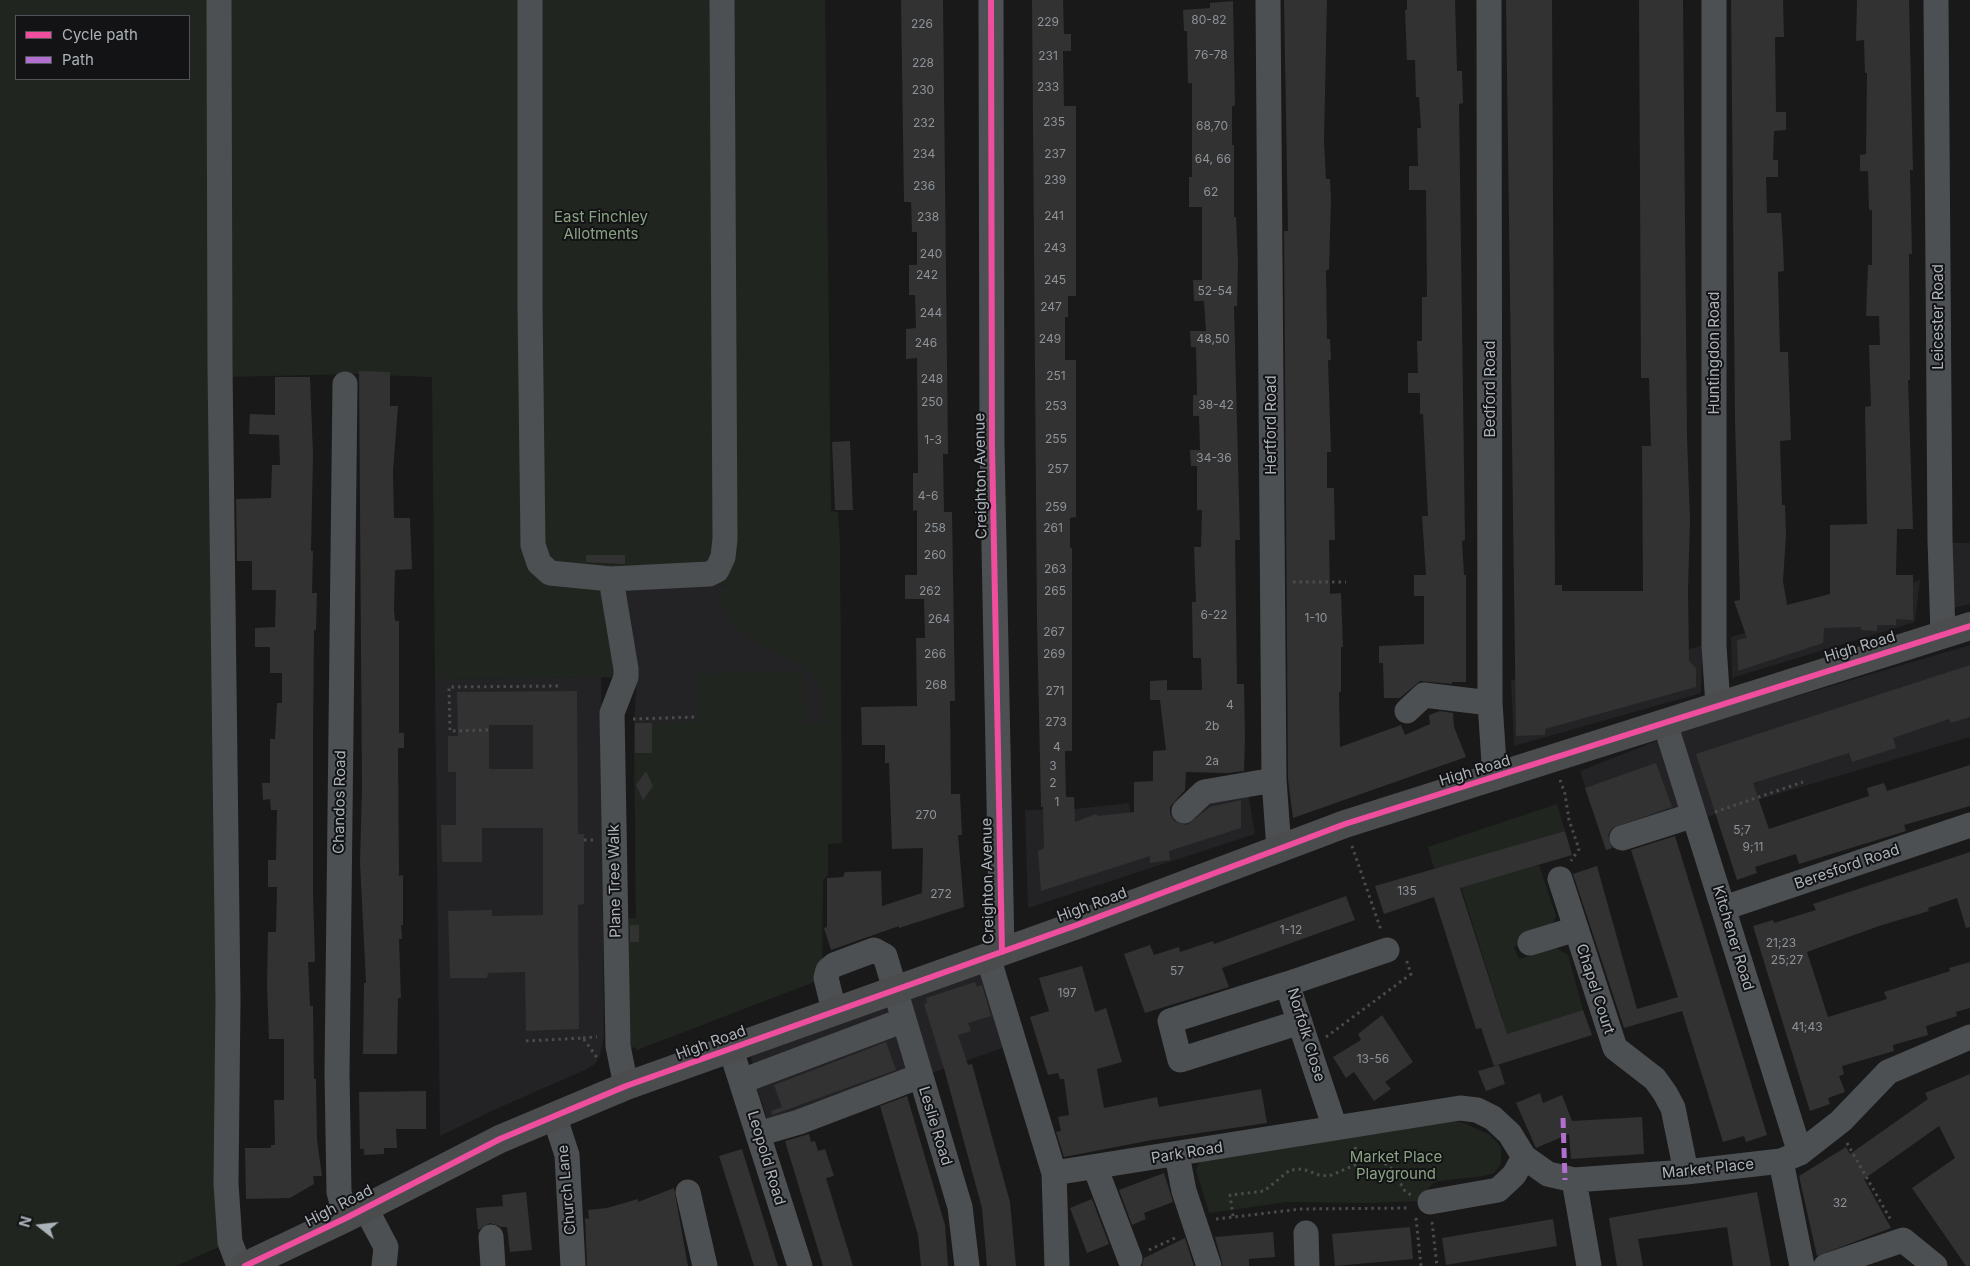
<!DOCTYPE html>
<html>
<head>
<meta charset="utf-8">
<style>
  body { margin:0 }
  #map { position:relative; width:1970px; height:1266px; overflow:hidden; background:#191919; font-family:Inter,sans-serif }
  canvas { display:block }
  .legend { position:absolute; left:15px; top:15px; width:175px; height:65px; box-sizing:border-box; background:#131315; border:1px solid #505357; margin:0; padding:6px 9px; list-style:none; font-size:15px; color:#abb3b9 }
  .legend li { display:flex; align-items:center; gap:10px; height:25px }
  .legend b { width:25px; border:1px solid #505357 }
  .north { position:absolute; left:15px; top:1201px; width:50px; height:50px; -webkit-text-stroke:4px #131315; paint-order:stroke; rotate:286deg; font-size:14px; font-weight:700; line-height:20px; text-align:center; color:#abb3b9 }
  .north::after { content:''; display:block; margin:auto; width:18px; height:22px; background:#abb3b9; clip-path:polygon(50% 0,100% 100%,50% 72%,0 100%) }
</style>
</head>
<body>
<div id="map">
<canvas width="1970" height="1266"></canvas>
<ul class="legend">
<li><b style="height:6px;background:#ef4d9e"></b>Cycle path</li>
<li><b style="height:6px;background:#b36fd0"></b>Path</li>
</ul>
<div class="north">N</div>
</div>
<script>
const ctx = document.querySelector('canvas').getContext('2d');
ctx.lineJoin = 'round';
function paint(path, color) { ctx.fillStyle = color; ctx.fill(path, 'evenodd'); }
const shape = rows => new Path2D(rows.map(r => 'M' + r).join(''));
function strokePath(path, color, width, dash) { ctx.strokeStyle = color; ctx.lineWidth = width; ctx.lineCap = dash ? 'butt' : 'round'; ctx.setLineDash(dash || []); ctx.stroke(path); }
function drawText(font, color, halo, rows, align = 'center') {
  ctx.font = font + ' Inter,sans-serif'; ctx.lineWidth = 4; ctx.setLineDash([]); ctx.textBaseline = 'middle'; ctx.strokeStyle = halo; ctx.fillStyle = color; for (const [text, x, y, turn = 0] of rows) {
    ctx.save(); ctx.translate(x, y); ctx.rotate((+turn || 0) * Math.PI / 180); ctx.textAlign = isNaN(turn) ? turn : align; if (halo) ctx.strokeText(text, 0, 0); ctx.fillText(text, 0, 0); ctx.restore();
  }
}
const built = shape([
  [1952,543,1970,543,1970,604,1953,608],
  [1920,580,1915,622,1732,678,1731,637],
  [736,584,840,586,842,843,828,844,828,875,637,1050,635,1047,624,1050,636,918,634,723,637,677,622,585],
  [1970,645,1970,737,1737,806,1673,830,1606,850,1580,771,1692,727],
  [1702,646,1701,693,1514,746,1511,680,1594,664,1639,661],
  [601,677,604,1037,600,1055,595,1064,585,1070,496,1109,440,1136,435,679],
  [1247,787,1255,834,1028,908,1025,810,1075,809,1129,803,1133,828,1180,808],
  [984,973,1005,1047,771,1130,756,1085,751,1056]
]);
const green = shape([
  [0,0,825,0,831,511,838,512,840,545,842,843,828,844,828,875,823,880,822,979,637,1050,635,1047,624,1050,620,918,636,918,634,723,698,722,697,674,803,671,804,724,824,723,822,697,816,675,758,643,737,627,727,614,720,600,720,593,723,588,732,584,622,585,637,677,435,679,432,377,352,374,226,377,237,1239,176,1266,0,1266],
  [16,16,189,16,189,79,16,79],
  [1557,804,1565,831,1454,864,1437,879,1428,847],
  [1539,865,1556,916,1550,931,1514,947,1519,959,1556,948,1568,955,1583,1010,1498,1037,1493,1024,1503,1020,1461,887],
  [1453,1121,1464,1123,1490,1135,1501,1147,1501,1164,1494,1173,1484,1176,1439,1181,1432,1184,1418,1201,1370,1203,1287,1202,1209,1213,1196,1170,1200,1161,1441,1122]
]);
const building = shape([
  [901,0,943,0,948,454,943,454,944,512,952,512,955,701,950,701,951,794,960,794,962,835,958,835,964,907,899,928,899,926,831,950,824,928,827,927,827,878,843,877,845,872,881,871,882,906,922,893,923,848,892,849,889,763,885,763,885,745,862,745,861,707,917,706,916,638,925,638,924,599,905,599,905,575,917,575,917,510,913,511,913,473,918,473,917,358,906,359,906,329,916,328,915,295,909,295,909,265,917,265,917,232,912,232,911,202,904,202],
  [1032,0,1063,0,1064,34,1071,34,1071,51,1063,51,1064,106,1076,106,1076,296,1068,296,1068,317,1065,317,1065,360,1076,360,1076,517,1070,518,1070,548,1072,548,1072,751,1065,751,1066,797,1074,797,1075,822,1096,814,1098,816,1134,812,1134,782,1153,781,1153,751,1166,750,1160,700,1150,700,1150,681,1167,680,1167,690,1202,690,1201,658,1193,658,1192,602,1196,602,1194,547,1201,547,1202,510,1197,510,1197,466,1191,466,1190,450,1200,450,1199,416,1193,416,1193,395,1197,395,1196,347,1191,347,1190,331,1206,331,1204,301,1194,301,1193,280,1202,280,1202,207,1189,207,1189,177,1192,177,1192,83,1188,83,1187,31,1184,31,1183,10,1210,8,1210,3,1233,1,1235,106,1232,106,1232,145,1234,145,1234,217,1236,217,1238,262,1237,306,1234,306,1240,540,1235,540,1237,684,1244,684,1245,738,1244,771,1228,773,1186,772,1185,790,1170,807,1170,815,1174,821,1187,825,1210,807,1241,800,1241,828,1169,851,1170,860,1150,863,1150,856,1041,891,1038,851,1044,848,1043,807,1041,807,1037,621],
  [1284,0,1327,0,1324,141,1326,179,1330,179,1331,200,1329,270,1326,270,1327,339,1330,339,1331,360,1328,360,1331,452,1327,452,1327,488,1334,488,1335,540,1329,540,1330,594,1341,593,1343,647,1341,647,1341,692,1339,692,1340,747,1401,725,1405,735,1430,724,1429,715,1440,711,1453,713,1454,727,1466,757,1293,818,1288,779,1284,231,1288,231],
  [1407,0,1455,0,1457,71,1462,71,1463,103,1459,104,1465,540,1462,541,1464,575,1466,575,1466,682,1452,682,1452,684,1420,681,1400,698,1384,698,1383,663,1379,663,1379,646,1424,644,1424,596,1414,596,1414,575,1426,575,1422,516,1428,516,1423,414,1420,414,1420,393,1408,393,1408,373,1418,373,1417,341,1422,341,1422,297,1427,297,1426,190,1409,190,1409,166,1418,166,1417,128,1421,128,1419,97,1416,97,1415,60,1407,60,1405,10,1407,10],
  [1506,0,1552,0,1555,585,1562,585,1562,591,1643,591,1642,446,1651,446,1649,378,1641,378,1639,0,1683,0,1687,437,1690,520,1688,589,1689,661,1696,668,1696,687,1545,729,1545,735,1516,736],
  [1731,0,1783,0,1784,37,1775,37,1776,112,1786,112,1786,130,1774,131,1773,160,1778,160,1778,177,1766,177,1767,213,1781,213,1783,245,1784,271,1778,272,1779,317,1780,352,1788,352,1791,440,1780,441,1782,505,1785,505,1786,535,1783,581,1787,605,1830,594,1830,525,1867,524,1865,407,1871,406,1869,345,1880,345,1879,316,1866,316,1868,265,1872,265,1872,210,1869,210,1868,171,1860,171,1860,155,1866,154,1867,73,1865,73,1864,40,1856,41,1857,0,1909,0,1913,170,1910,170,1912,254,1909,254,1910,380,1908,380,1913,529,1897,529,1896,575,1913,575,1913,620,1896,619,1896,625,1877,625,1877,631,1861,630,1861,627,1824,628,1823,643,1738,671,1737,640,1747,638,1734,601,1740,600,1735,420],
  [359,371,390,372,390,406,398,406,393,471,394,518,410,518,412,569,395,570,394,609,395,621,399,621,399,733,404,733,404,748,398,748,399,876,403,875,403,925,401,925,402,939,399,939,401,998,398,998,397,1054,363,1054,364,983,366,983,360,863,362,788],
  [275,377,310,377,313,455,311,551,313,551,312,593,317,593,316,630,314,630,313,740,313,892,315,962,308,962,310,1006,313,1006,314,1079,316,1079,317,1140,322,1176,313,1176,314,1184,290,1198,246,1199,245,1148,271,1148,271,1145,275,1145,274,1100,284,1100,284,1039,269,1039,267,986,268,932,276,932,277,887,268,887,268,860,276,860,277,810,271,810,270,799,263,800,262,783,270,783,270,739,275,739,277,703,282,703,282,673,270,673,270,647,255,647,255,628,275,627,276,590,252,590,252,561,237,561,236,499,271,498,272,465,280,465,279,435,249,434,250,414,275,415],
  [850,441,853,510,835,510,832,442],
  [586,555,625,555,625,564,586,562],
  [1970,665,1970,717,1951,723,1949,719,1893,738,1896,748,1852,762,1849,753,1753,783,1769,829,1869,796,1867,788,1884,783,1887,791,1970,765,1970,806,1904,825,1906,831,1799,864,1796,854,1755,867,1757,873,1737,880,1696,754],
  [577,691,578,834,584,834,584,904,578,905,579,1029,526,1031,525,972,488,973,487,978,450,978,448,911,492,910,492,916,543,915,543,828,482,828,482,862,442,862,441,825,456,825,456,772,448,772,448,736,458,736,457,692],
  [489,725,533,725,533,769,489,769],
  [635,723,652,723,652,753,635,753],
  [1656,763,1672,807,1612,828,1608,835,1612,848,1606,850,1585,788],
  [646,771,653,786,643,800,636,785],
  [1565,831,1572,855,1460,888,1507,1034,1583,1010,1592,1035,1494,1066,1481,1028,1476,1029,1434,897,1384,914,1375,886],
  [1675,836,1767,1135,1746,1142,1744,1136,1723,1142,1682,1011,1624,1028,1573,874,1597,866,1637,1009,1678,997,1631,850],
  [1970,852,1970,927,1966,928,1957,898,1928,908,1929,911,1879,926,1807,952,1828,1017,1887,999,1884,992,1950,971,1949,968,1970,962,1970,1008,1956,1012,1957,1016,1926,1026,1928,1035,1893,1045,1894,1051,1842,1066,1844,1074,1839,1076,1845,1092,1828,1098,1830,1104,1810,1111,1753,926,1773,920,1774,923,1816,910,1813,904],
  [1346,896,1355,920,1222,968,1229,987,1145,1013,1124,954,1150,945,1154,955,1179,947,1180,952,1213,941,1214,944],
  [630,925,639,925,639,942,630,942],
  [1082,966,1095,1012,1106,1008,1122,1062,1097,1069,1104,1108,1157,1097,1159,1107,1261,1089,1267,1123,1152,1140,1064,1157,1056,1132,1061,1131,1058,1117,1069,1115,1064,1079,1060,1079,1058,1073,1048,1075,1030,1017,1049,1011,1039,978],
  [975,982,977,987,982,985,991,1016,968,1023,971,1031,958,1035,968,1065,972,1064,1010,1202,1016,1266,987,1266,982,1208,945,1072,924,1004,927,1003,926,998],
  [1382,1015,1413,1062,1385,1082,1391,1089,1374,1101,1354,1072,1346,1078,1333,1057,1361,1040,1358,1034],
  [886,1042,896,1070,772,1115,771,1111,782,1107,774,1085],
  [1499,1065,1505,1084,1486,1091,1478,1071],
  [1970,1074,1970,1266,1966,1266,1912,1188,1955,1158,1939,1126,1864,1179,1891,1228,1817,1256,1799,1176,1846,1147,1850,1154,1928,1099,1925,1093],
  [426,1091,426,1129,396,1129,397,1148,384,1148,384,1154,364,1155,364,1149,360,1149,359,1092],
  [1540,1093,1543,1103,1562,1095,1572,1121,1642,1117,1644,1154,1571,1159,1569,1134,1536,1148,1516,1103],
  [907,1096,945,1225,948,1266,921,1266,918,1235,880,1106],
  [809,1134,811,1142,815,1141,818,1151,825,1149,834,1176,826,1178,853,1266,823,1266,785,1141],
  [742,1149,778,1266,754,1266,719,1156],
  [1164,1173,1173,1202,1144,1213,1146,1219,1132,1225,1119,1190],
  [674,1188,688,1266,587,1266,585,1218,589,1219,588,1210,607,1208,638,1199,638,1202],
  [526,1192,532,1250,510,1252,507,1227,501,1227,490,1223,478,1230,476,1208,503,1206,502,1195],
  [1757,1192,1771,1266,1733,1266,1727,1227,1638,1239,1643,1266,1617,1266,1609,1218],
  [1092,1199,1109,1244,1087,1253,1070,1208],
  [1553,1219,1557,1246,1446,1265,1442,1238],
  [1410,1227,1413,1259,1335,1266,1332,1234],
  [1273,1232,1275,1257,1249,1259,1249,1266,1223,1266,1215,1237],
  [1185,1238,1194,1266,1142,1266,1144,1258]
]);
const path = shape([
  [1293,582,1346,582],
  [633,719,698,717],
  [488,730,450,731,449,687,562,686],
  [1560,780,1565,794,1569,820,1579,849,1571,861],
  [1715,812,1803,782],
  [584,840,593,840],
  [1352,846,1381,930],
  [1326,1037,1411,974,1406,959],
  [583,1038,597,1037],
  [526,1041,583,1038,598,1059],
  [1847,1143,1892,1222],
  [1355,1147,1359,1161],
  [1233,1216,1230,1195,1264,1191,1290,1170,1303,1169,1319,1175,1329,1176,1367,1160,1384,1163,1392,1169,1405,1191,1411,1195],
  [1416,1218,1421,1266],
  [1216,1219,1301,1209,1409,1208],
  [1432,1222,1437,1266],
  [1149,1250,1177,1237]
]);
const minor = shape([
  [219,0,220,367,228,1000,226,1184,230,1242,239,1266],
  [530,0,530,306,533,545,539,563,550,573,611,579,709,574,717,570,723,557,725,539,722,0],
  [991,0,992,446,1002,952],
  [1268,0,1274,780,1279,849],
  [1489,0,1490,703,1495,778],
  [1714,0,1714,646,1718,705],
  [1936,0,1940,540,1943,634],
  [345,384,337,1073,339,1192,346,1218],
  [611,579,626,669,626,677,612,713,618,1046,626,1086],
  [1407,711,1424,695,1490,703],
  [1665,723,1800,1153],
  [1184,811,1204,792,1274,780],
  [1622,838,1694,815],
  [1560,879,1615,1048,1655,1079,1665,1093,1673,1108,1686,1172],
  [1724,908,1970,825],
  [1530,943,1576,929],
  [988,957,1054,1173,1460,1108,1477,1110,1493,1118,1510,1134,1524,1157],
  [1287,984,1170,1021,1180,1060,1300,1022],
  [834,1010,826,978,828,970,834,965,874,950,885,956,960,1207,967,1266],
  [731,1050,800,1266],
  [742,1081,904,1020],
  [554,1115,567,1155,573,1266],
  [1335,1128,1287,984,1387,950],
  [758,1134,799,1122,920,1076],
  [1177,1155,1184,1191,1209,1266],
  [1781,1161,1802,1266],
  [1095,1167,1130,1259],
  [1054,1173,1057,1266],
  [1574,1180,1589,1266],
  [688,1192,705,1266],
  [1430,1202,1498,1190,1514,1175,1524,1157,1548,1174,1574,1180,1686,1172,1781,1161,1800,1153,1841,1121,1888,1072,1970,1037],
  [365,1207,386,1247,384,1266],
  [1306,1233,1307,1266],
  [491,1237,493,1266],
  [1826,1266,1903,1240,1935,1266]
]);
const major = shape([
  [245,1266,346,1218,500,1139,626,1086,1077,925,1345,824,1970,626]
]);
const quiet = shape([
  [1563,1118,1565,1180]
]);
const cycleway = shape([
  [991,0,992,446,1002,952],
  [245,1266,346,1218,500,1139,626,1086,1077,925,1345,824,1970,626]
]);
const numberNames = [
  ["80-82",1209,20],
  ["229",1048,22],
  ["226",922,24],
  ["76-78",1211,55],
  ["231",1048,56],
  ["228",923,63],
  ["233",1048,87],
  ["230",923,90],
  ["235",1054,122],
  ["232",924,123],
  ["68,70",1212,126],
  ["234",924,154],
  ["237",1055,154],
  ["64, 66",1213,159],
  ["239",1055,180],
  ["236",924,186],
  ["62",1211,192],
  ["241",1054,216],
  ["238",928,217],
  ["243",1055,248],
  ["240",931,254],
  ["242",927,275],
  ["245",1055,280],
  ["52-54",1215,291],
  ["247",1051,307],
  ["244",931,313],
  ["249",1050,339],
  ["48,50",1213,339],
  ["246",926,343],
  ["251",1056,376],
  ["248",932,379],
  ["250",932,402],
  ["38-42",1216,405],
  ["253",1056,406],
  ["255",1056,439],
  ["1-3",933,440],
  ["34-36",1214,458],
  ["257",1058,469],
  ["4-6",928,496],
  ["259",1056,507],
  ["258",935,528],
  ["261",1053,528],
  ["260",935,555],
  ["263",1055,569],
  ["262",930,591],
  ["265",1055,591],
  ["6-22",1214,615],
  ["1-10",1316,618],
  ["264",939,619],
  ["267",1054,632],
  ["266",935,654],
  ["269",1054,654],
  ["268",936,685],
  ["271",1055,691],
  ["4",1230,705],
  ["273",1056,722],
  ["2b",1212,726],
  ["4",1057,747],
  ["2a",1212,761],
  ["3",1053,766],
  ["2",1053,783],
  ["1",1057,802],
  ["270",926,815],
  ["5;7",1742,830],
  ["9;11",1753,847],
  ["135",1407,891],
  ["272",941,894],
  ["1-12",1291,930],
  ["21;23",1781,943],
  ["25;27",1787,960],
  ["57",1177,971],
  ["197",1067,993],
  ["41;43",1807,1027],
  ["13-56",1373,1059],
  ["32",1840,1203]
];
const parkNames = [
  ["East Finchley",601,217],
  ["Allotments",601,234],
  ["Market Place",1396,1157],
  ["Playground",1396,1174]
];
const streetNames = [
  ["Leicester Road",1938,317,-90],
  ["Huntingdon Road",1714,353,-90],
  ["Bedford Road",1490,389,-90],
  ["Hertford Road",1271,425,-90],
  ["Creighton Avenue",981,476,-91],
  ["High Road",1860,647,-17],
  ["High Road",1475,771,-17],
  ["Chandos Road",340,802,-89],
  ["Beresford Road",1847,867,-19],
  ["Plane Tree Walk",615,881,-91],
  ["Creighton Avenue",988,881,-91],
  ["High Road",1092,905,-20],
  ["Kitchener Road",1733,938,73],
  ["Chapel Court",1595,989,72],
  ["Norfolk Close",1306,1035,73],
  ["High Road",711,1043,-20],
  ["Leslie Road",935,1126,73],
  ["Park Road",1187,1153,-9],
  ["Leopold Road",766,1158,73],
  ["Market Place",1708,1169,-6],
  ["Church Lane",567,1190,-95],
  ["High Road",339,1206,-27]
];
paint(built, '#232325');
paint(green, '#20261f');
paint(building, '#323233');
strokePath(path, '#494b4d', 3, [2.5, 4]);
strokePath(minor, '#4d5052', 25);
strokePath(major, '#4a4c4e', 28);
strokePath(quiet, '#b36fd0', 5, [10, 5]);
strokePath(cycleway, '#ef4d9e', 6);
drawText('12px', '#8d9398', null, numberNames);
drawText('15px', '#8aa383', '#131315', parkNames);
drawText('15px', '#abb3b9', '#131315', streetNames);
</script>
</body>
</html>
